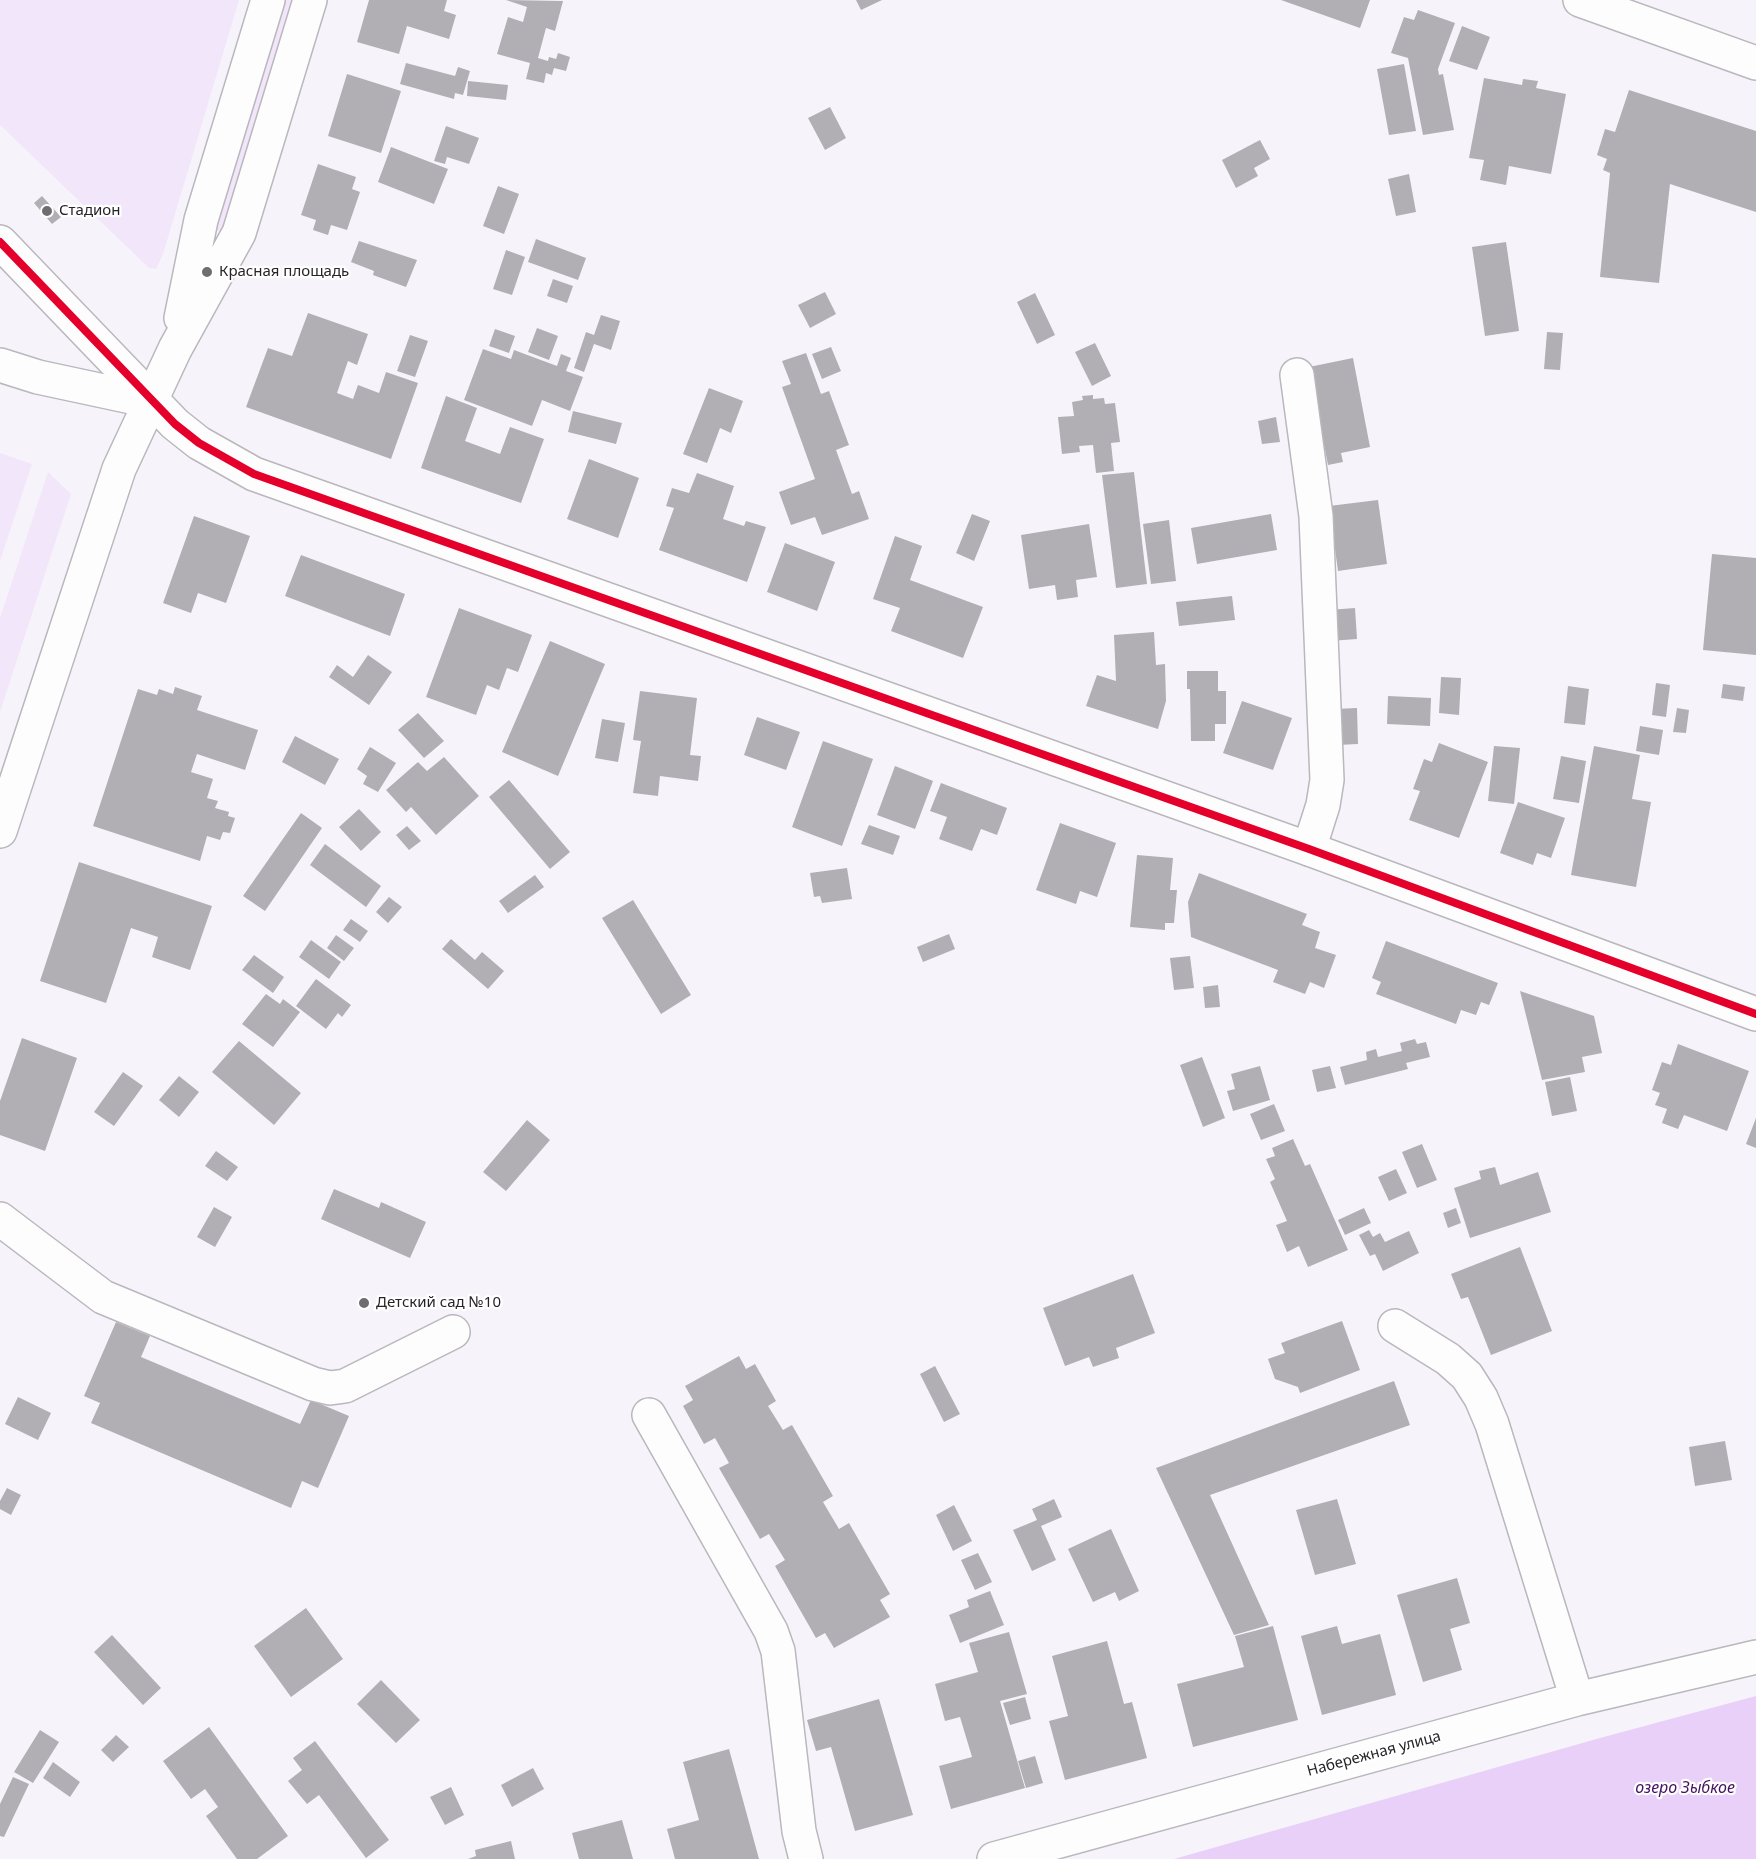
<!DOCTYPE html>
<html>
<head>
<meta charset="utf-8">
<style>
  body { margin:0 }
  canvas { display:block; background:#f7f3fa }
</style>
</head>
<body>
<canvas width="1756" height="1859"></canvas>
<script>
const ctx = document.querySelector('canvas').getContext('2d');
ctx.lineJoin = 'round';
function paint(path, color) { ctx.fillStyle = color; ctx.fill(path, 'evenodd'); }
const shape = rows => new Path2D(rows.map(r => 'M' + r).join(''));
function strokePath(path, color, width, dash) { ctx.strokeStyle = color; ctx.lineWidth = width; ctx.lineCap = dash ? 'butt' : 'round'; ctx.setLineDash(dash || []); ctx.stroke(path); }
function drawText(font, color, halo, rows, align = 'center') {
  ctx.font = font + ' "Noto Sans",sans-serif'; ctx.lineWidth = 4.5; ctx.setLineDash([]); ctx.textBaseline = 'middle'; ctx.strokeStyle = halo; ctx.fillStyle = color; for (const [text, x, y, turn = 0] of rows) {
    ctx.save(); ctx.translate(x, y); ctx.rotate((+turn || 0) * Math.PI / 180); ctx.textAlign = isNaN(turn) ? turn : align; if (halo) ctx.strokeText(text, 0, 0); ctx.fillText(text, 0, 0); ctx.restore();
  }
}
const green = shape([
  [0,0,239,0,163,254,156,269,149,268,0,125],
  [283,0,295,0,223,232,220,232,214,227],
  [0,453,32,464,0,561],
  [48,472,71,494,0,712,0,618]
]);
const water = shape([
  [1756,1696,1756,1859,1174,1859,1600,1738]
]);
const building = shape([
  [369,0,447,0,444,11,456,15,449,39,407,26,399,54,357,42],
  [506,0,563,1,555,31,546,28,538,58,548,61,549,57,556,59,558,53,570,57,566,71,554,68,552,75,546,73,544,83,526,79,530,63,497,54,508,17,523,22,527,7],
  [856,0,882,0,861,10],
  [1281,0,1370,0,1360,28],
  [1418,10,1455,23,1438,69,1439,75,1443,74,1454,130,1423,135,1408,58,1391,53,1404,17,1414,20],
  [1462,26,1490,37,1477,70,1449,61],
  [406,63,455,76,458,67,470,71,463,95,455,93,454,99,400,84],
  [1404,64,1416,131,1389,135,1377,69],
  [347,74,401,91,381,153,328,136],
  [1484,78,1522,85,1523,79,1538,81,1536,88,1566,94,1551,174,1509,166,1506,185,1480,180,1484,160,1469,158],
  [468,81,508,85,506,100,467,96],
  [1629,90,1756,131,1756,212,1670,184,1659,283,1600,277,1610,173,1603,170,1607,159,1597,155,1605,129,1615,132],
  [830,107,846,138,825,150,808,118],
  [446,126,479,138,469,164,447,157,445,164,434,161],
  [1260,140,1270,159,1254,168,1258,176,1236,188,1222,160],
  [391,147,448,169,434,204,378,182],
  [318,164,356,177,352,189,360,192,347,230,331,225,328,235,313,230,316,220,301,215],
  [1409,174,1416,212,1396,216,1388,179],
  [498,186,519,194,504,234,483,226],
  [42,196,61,217,52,224,34,203],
  [536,239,586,258,578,280,528,262],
  [359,241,417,260,406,287,373,275,374,271,351,262],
  [1506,242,1519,331,1485,336,1472,247],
  [506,250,525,257,512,295,493,289],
  [553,279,573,286,567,303,547,296],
  [825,292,836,314,810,328,798,305],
  [1035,293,1055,335,1037,344,1017,302],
  [308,313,368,334,357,365,348,361,337,393,353,399,358,385,379,393,386,372,418,383,391,459,246,407,268,348,292,356],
  [601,315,620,321,611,350,594,344,584,372,574,368,586,332,594,335],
  [537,328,558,336,549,360,528,352],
  [495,329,515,336,509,353,489,346],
  [1547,332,1563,333,1560,370,1544,369],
  [410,335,428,341,415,377,397,371],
  [1095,343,1111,376,1092,386,1075,352],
  [831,347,841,371,822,379,812,354],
  [483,349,511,359,514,350,557,366,561,354,571,358,566,371,583,377,570,411,542,400,532,426,464,400],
  [806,353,821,394,829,391,849,445,836,450,852,494,859,491,869,519,822,535,815,517,791,525,779,492,815,479,782,387,791,384,782,361],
  [1353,358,1370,447,1341,453,1343,462,1328,465,1309,367],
  [709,388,743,401,731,433,720,428,707,463,683,454],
  [1093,395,1093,399,1104,398,1105,404,1115,403,1120,442,1111,443,1114,471,1096,473,1093,445,1079,446,1080,452,1062,454,1058,417,1074,416,1072,402,1083,400,1082,396],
  [446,396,477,408,465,441,500,454,510,427,544,439,521,503,421,468],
  [573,411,622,423,616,444,568,432],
  [1276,417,1280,442,1262,444,1258,421],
  [589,459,639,478,618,538,567,519],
  [1134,472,1147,584,1116,588,1102,475],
  [697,473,734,486,723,519,744,526,746,521,766,527,747,582,659,550,674,508,666,506,672,488,689,493],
  [1378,500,1387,564,1338,571,1329,506],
  [972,514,990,521,974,561,956,553],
  [1271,514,1277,550,1197,564,1191,528],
  [194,516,250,536,226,603,198,593,191,613,163,603],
  [1169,520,1176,581,1151,584,1143,524],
  [1089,524,1097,577,1076,580,1078,597,1057,600,1055,585,1029,589,1021,535],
  [895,536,922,546,910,580,983,607,963,658,891,631,900,608,873,599],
  [785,543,835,562,817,611,767,592],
  [1712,554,1756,558,1756,655,1703,650],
  [301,555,405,594,390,636,285,596],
  [1232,596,1235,620,1179,626,1176,602],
  [459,608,532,635,518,672,507,668,499,690,487,685,476,715,426,697],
  [1355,608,1357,639,1330,641,1328,610],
  [1154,632,1156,665,1165,664,1166,701,1158,729,1086,706,1097,675,1116,681,1114,635],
  [550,641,605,664,558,776,502,752],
  [368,655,392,672,369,705,329,677,337,665,353,677],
  [1187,671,1218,671,1218,691,1226,691,1226,724,1215,724,1215,741,1191,741,1190,689,1187,689],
  [1441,677,1461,678,1459,715,1439,713],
  [1656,683,1670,685,1666,717,1652,715],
  [1723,684,1745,687,1743,701,1721,698],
  [1568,686,1589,689,1585,725,1564,723],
  [175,687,202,696,197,710,258,730,245,770,197,754,191,772,213,779,207,798,218,801,215,808,229,812,228,816,235,818,230,833,223,832,220,840,207,836,200,861,93,826,138,689,157,695,159,689,173,694],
  [640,691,697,698,690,755,701,756,698,781,660,776,658,796,633,793,641,741,633,740],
  [1388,696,1431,698,1430,726,1387,724],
  [1242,701,1292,718,1273,770,1223,753],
  [1357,708,1358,744,1337,745,1335,709],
  [1677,708,1689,710,1686,733,1673,732],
  [418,713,444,741,424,758,398,730],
  [757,717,800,732,786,770,744,755],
  [602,719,625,723,618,762,595,758],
  [1640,726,1663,730,1659,755,1636,751],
  [295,736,339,759,325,785,282,762],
  [823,741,873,759,842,846,792,827],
  [1439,743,1488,762,1459,838,1409,820,1420,791,1413,789,1424,759,1432,762],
  [1494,746,1520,748,1514,804,1488,801],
  [1594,746,1640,755,1632,799,1651,802,1636,887,1571,875],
  [370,747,396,763,378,792,363,784,367,776,357,769],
  [1561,756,1586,761,1579,803,1553,799],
  [444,757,479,796,436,835,411,807,406,812,386,790,418,762,427,771],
  [895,766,933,781,915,829,877,815],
  [509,780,570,852,550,869,489,797],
  [941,783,1007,808,997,835,981,829,972,851,939,839,947,817,930,811],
  [1518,802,1565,818,1551,858,1537,853,1533,865,1500,853],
  [359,809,381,832,361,851,339,827],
  [301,813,322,828,265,911,243,896],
  [1060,823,1116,843,1097,897,1080,891,1076,904,1036,890],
  [869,825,900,836,893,855,861,844],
  [407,826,421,841,409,850,396,835],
  [325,844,381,886,366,907,310,865],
  [1137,855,1173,858,1170,890,1177,890,1174,923,1165,923,1165,930,1130,927],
  [79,862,212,906,190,970,152,957,158,937,131,928,106,1003,40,981],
  [847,868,852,899,822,903,820,896,814,897,810,873],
  [1199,873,1307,914,1302,925,1320,932,1315,948,1336,955,1324,988,1310,982,1305,994,1273,982,1278,970,1191,937,1188,902],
  [535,875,544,887,508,913,499,901],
  [389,897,402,907,388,923,376,912],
  [633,900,691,995,661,1014,602,918],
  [351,919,368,931,360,942,343,930],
  [949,934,955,949,923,962,917,947],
  [336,935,354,948,344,961,327,948],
  [451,939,475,960,482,952,504,971,488,989,442,949],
  [311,940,341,962,329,979,299,957],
  [1386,941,1498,983,1489,1005,1481,1002,1476,1015,1461,1010,1456,1024,1376,994,1381,982,1372,978],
  [254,955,284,977,273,993,242,970],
  [1190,956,1194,988,1174,990,1170,958],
  [316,979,351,1005,342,1017,338,1013,326,1029,296,1006],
  [1218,985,1220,1007,1205,1008,1203,987],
  [1520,991,1594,1016,1602,1053,1582,1057,1585,1072,1542,1080],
  [266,994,280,1004,283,999,300,1012,273,1047,242,1024],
  [22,1038,77,1058,45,1151,0,1135,0,1101],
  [1415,1039,1417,1044,1426,1042,1430,1057,1406,1063,1408,1069,1345,1085,1340,1067,1367,1060,1366,1052,1376,1049,1378,1057,1402,1051,1400,1043],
  [239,1041,301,1093,274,1125,212,1072],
  [1678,1044,1749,1071,1727,1131,1684,1115,1678,1129,1662,1123,1667,1109,1655,1105,1660,1093,1652,1090,1662,1062,1671,1065],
  [1202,1057,1225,1118,1203,1127,1180,1065],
  [1260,1066,1270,1100,1233,1111,1227,1091,1235,1089,1231,1074],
  [1330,1066,1336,1088,1317,1092,1312,1070],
  [123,1072,143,1086,114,1126,94,1112],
  [179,1076,199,1092,179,1117,159,1100],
  [1570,1077,1577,1111,1552,1116,1545,1082],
  [1274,1104,1285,1131,1261,1140,1250,1114],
  [1756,1118,1756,1148,1746,1144],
  [527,1120,550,1140,506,1191,483,1172],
  [1293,1139,1305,1166,1310,1164,1348,1250,1308,1267,1299,1246,1287,1252,1276,1225,1287,1221,1270,1182,1275,1179,1266,1159,1275,1156,1272,1148],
  [1422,1144,1437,1180,1417,1188,1402,1152],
  [216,1151,238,1167,227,1181,205,1166],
  [1495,1167,1500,1185,1538,1172,1551,1212,1470,1238,1454,1188,1481,1179,1479,1171],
  [1396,1169,1407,1193,1389,1201,1378,1177],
  [334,1189,379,1208,381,1202,426,1222,410,1258,321,1219],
  [214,1207,232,1217,215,1247,197,1237],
  [1364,1208,1371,1223,1345,1235,1338,1220],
  [1456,1208,1461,1223,1448,1228,1443,1213],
  [1369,1230,1373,1237,1380,1233,1385,1242,1409,1231,1419,1253,1383,1271,1375,1254,1370,1256,1359,1235],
  [1520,1247,1552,1331,1491,1355,1468,1297,1461,1299,1451,1274],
  [1133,1274,1155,1333,1116,1348,1119,1358,1093,1367,1089,1357,1065,1366,1043,1308],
  [1342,1321,1360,1370,1300,1393,1298,1387,1275,1379,1268,1359,1285,1353,1281,1343],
  [116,1322,150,1336,141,1357,300,1424,311,1400,349,1416,318,1488,302,1481,291,1508,91,1423,100,1403,84,1396],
  [739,1356,746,1369,755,1364,776,1401,768,1406,783,1430,792,1425,833,1496,823,1502,839,1529,849,1523,890,1594,880,1600,890,1617,834,1648,825,1633,816,1638,775,1566,785,1560,769,1534,760,1539,719,1468,729,1463,715,1438,704,1444,683,1406,693,1400,685,1386],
  [935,1366,960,1414,944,1422,920,1374],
  [1394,1381,1410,1425,1210,1495,1269,1625,1234,1635,1156,1468],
  [18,1397,51,1413,38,1440,5,1424],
  [1725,1441,1732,1480,1695,1486,1689,1447],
  [7,1488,21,1495,11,1515,0,1509,0,1501],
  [1054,1499,1062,1517,1041,1526,1056,1560,1032,1571,1013,1530,1037,1520,1032,1509],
  [1337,1499,1356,1564,1315,1575,1296,1510],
  [954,1505,972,1541,953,1551,936,1515],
  [1111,1529,1139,1591,1119,1601,1115,1592,1093,1602,1068,1549],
  [978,1553,992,1582,975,1590,961,1560],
  [1457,1578,1470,1623,1450,1629,1462,1670,1423,1682,1397,1595],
  [990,1591,1004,1625,960,1643,949,1615,969,1607,967,1600],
  [306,1608,343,1659,291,1697,254,1646],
  [1273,1626,1298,1720,1193,1747,1177,1684,1244,1667,1235,1636],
  [1337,1626,1342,1644,1380,1634,1396,1695,1322,1715,1301,1636],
  [1009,1632,1027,1694,1000,1701,1025,1788,951,1809,939,1766,972,1757,960,1717,945,1721,935,1684,978,1672,969,1643],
  [112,1635,161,1688,143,1705,94,1652],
  [1107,1641,1124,1704,1132,1702,1147,1758,1065,1780,1049,1721,1068,1716,1052,1656],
  [381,1680,420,1720,396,1743,357,1704],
  [1025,1697,1031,1719,1010,1725,1003,1703],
  [879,1699,913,1815,855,1831,831,1747,816,1751,807,1720],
  [209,1727,288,1836,257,1859,237,1859,206,1816,218,1807,205,1789,191,1799,163,1761],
  [40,1730,59,1742,33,1783,14,1772],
  [116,1735,129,1747,113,1762,101,1750],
  [315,1741,389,1840,366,1858,319,1795,307,1804,288,1781,302,1770,293,1758],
  [729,1749,759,1859,675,1859,667,1829,699,1820,683,1762],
  [1035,1756,1043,1783,1026,1788,1018,1761],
  [53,1762,80,1782,70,1797,43,1778],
  [533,1768,544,1789,512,1807,501,1785],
  [13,1777,29,1784,4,1837,0,1836,0,1804],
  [451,1787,464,1815,445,1825,430,1797],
  [622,1820,633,1859,579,1859,572,1833],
  [511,1841,515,1859,468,1859,476,1856,475,1850]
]);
const minor = shape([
  [1580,0,1756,63],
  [181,318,201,220,268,0],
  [0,365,38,377,150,401],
  [1297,375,1316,516,1327,780,1323,805,1309,849],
  [0,831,119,469,175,349,239,233,310,0],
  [0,1219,103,1297,313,1384,330,1388,345,1386,453,1332],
  [1395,1326,1448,1359,1467,1376,1481,1398,1492,1424,1577,1699],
  [649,1415,771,1631,778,1651,799,1831,806,1859],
  [994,1859,1577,1699,1756,1657]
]);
const major = shape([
  [0,242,175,424,199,443,254,474,1309,849,1756,1014]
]);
const bus1 = shape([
  [0,242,175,424,199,443,254,474,1309,849,1756,1014]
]);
const markers = [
  [47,211,6,"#706c72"],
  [207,272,6,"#706c72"],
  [364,1303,6,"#706c72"]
];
const poiNames = [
  ["Стадион",59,211],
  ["Красная площадь",219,272],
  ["Детский сад №10",376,1303]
];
const streetNames = [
  ["Набережная улица",1374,1754,-15]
];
const waterNames = [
  ["озеро Зыбкое",1685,1788]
];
paint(green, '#f2e6fa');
paint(water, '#e8d0f9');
paint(building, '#b2afb4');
strokePath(minor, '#bab7bd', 36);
strokePath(major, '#bab7bd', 36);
strokePath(minor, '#fefdfe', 33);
strokePath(major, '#fefdfe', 33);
strokePath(bus1, '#e4002b', 8);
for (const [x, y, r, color] of markers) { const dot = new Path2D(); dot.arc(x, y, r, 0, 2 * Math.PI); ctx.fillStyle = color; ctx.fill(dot); strokePath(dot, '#fff', 2); }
drawText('15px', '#272429', '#fff', poiNames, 'left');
drawText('15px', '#272429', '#fff', streetNames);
drawText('italic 16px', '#461261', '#fff', waterNames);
</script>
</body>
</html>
